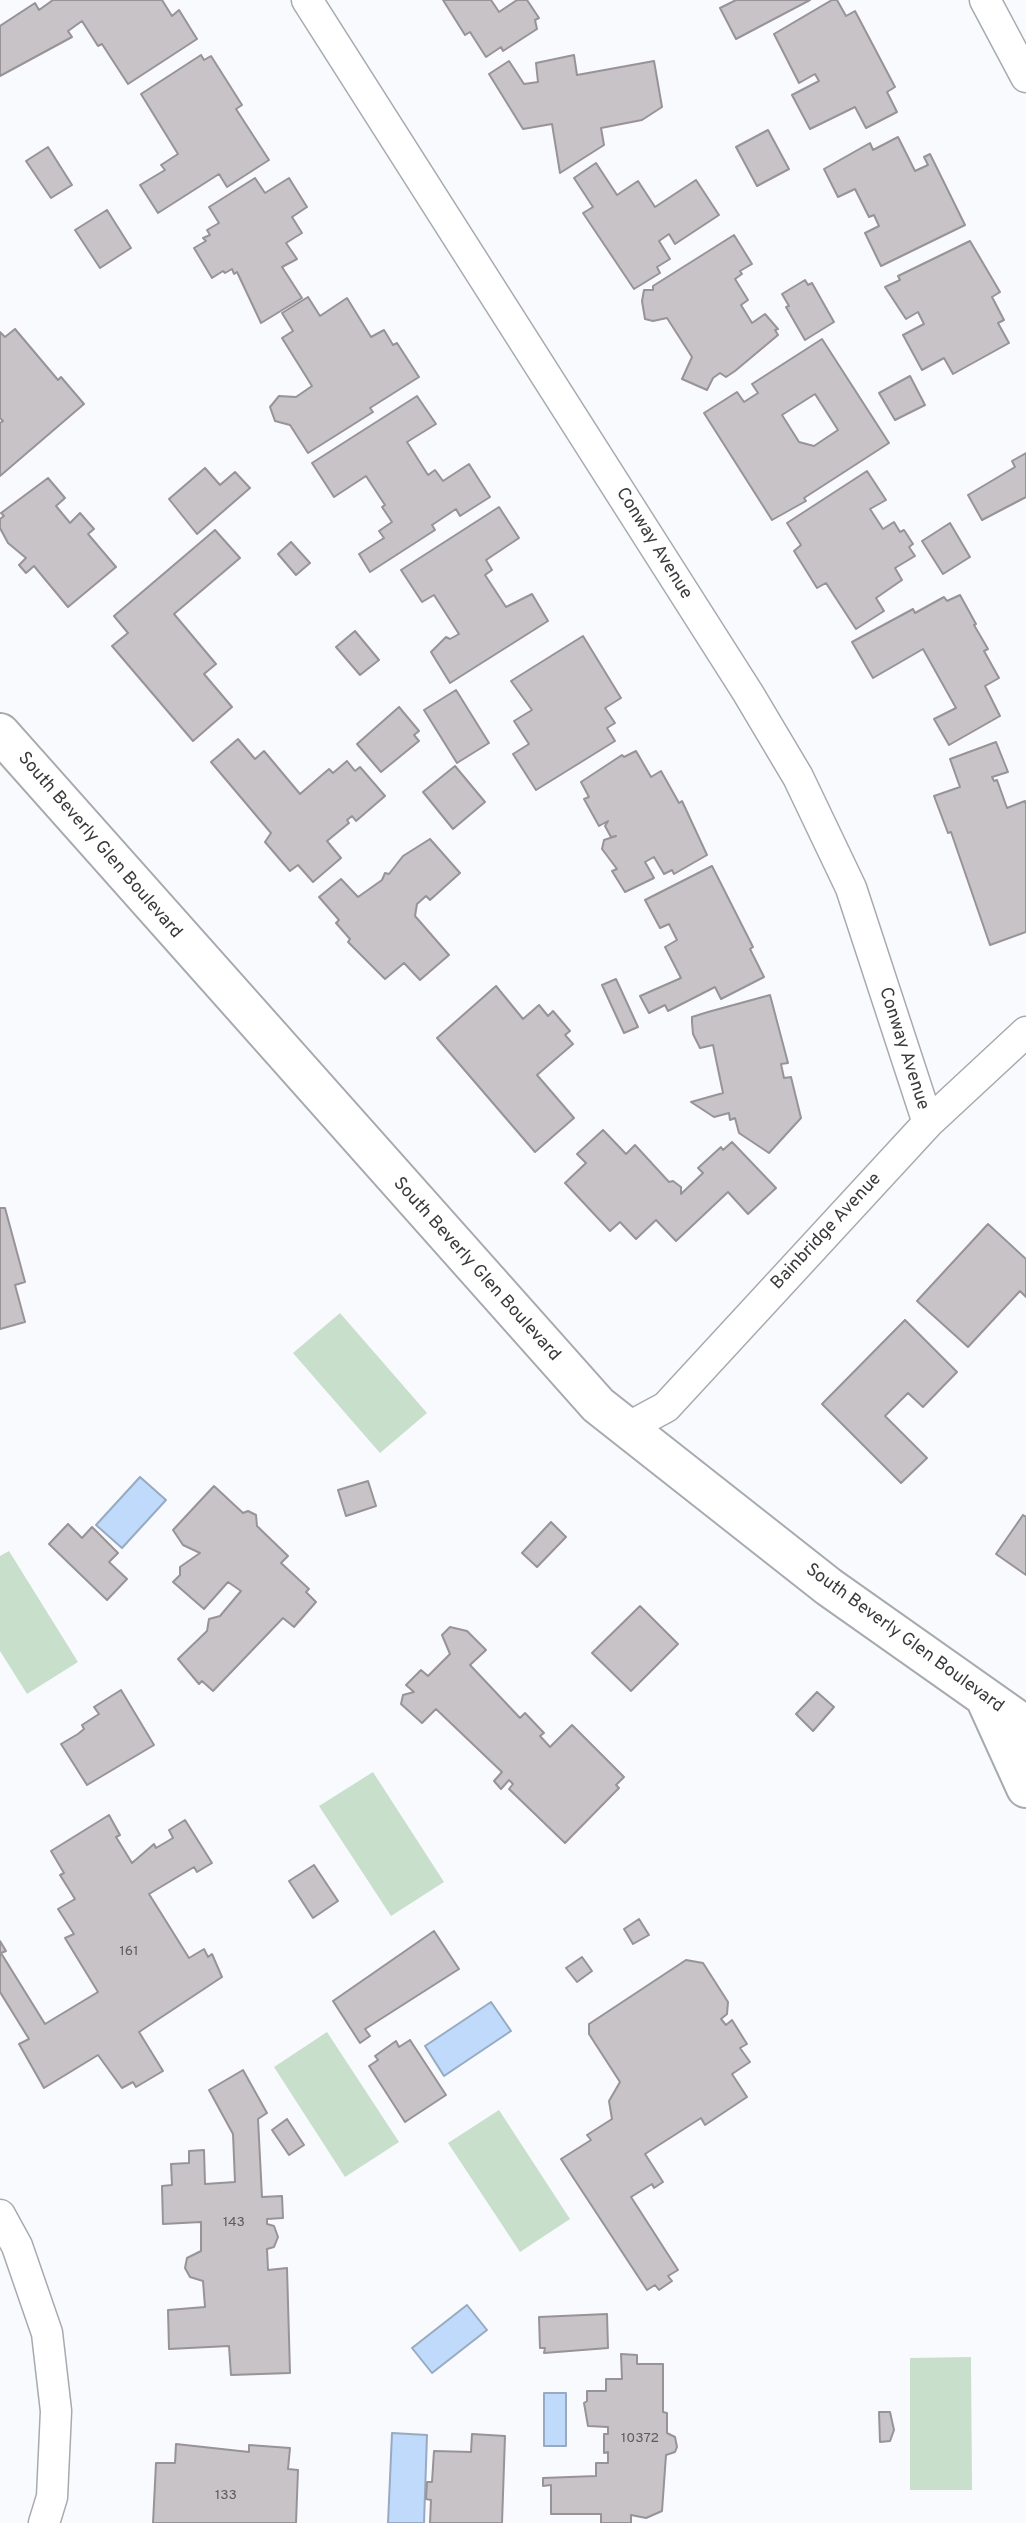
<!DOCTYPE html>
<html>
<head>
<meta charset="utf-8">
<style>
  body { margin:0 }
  canvas { display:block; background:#f8fafe }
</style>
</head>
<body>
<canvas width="1026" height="2523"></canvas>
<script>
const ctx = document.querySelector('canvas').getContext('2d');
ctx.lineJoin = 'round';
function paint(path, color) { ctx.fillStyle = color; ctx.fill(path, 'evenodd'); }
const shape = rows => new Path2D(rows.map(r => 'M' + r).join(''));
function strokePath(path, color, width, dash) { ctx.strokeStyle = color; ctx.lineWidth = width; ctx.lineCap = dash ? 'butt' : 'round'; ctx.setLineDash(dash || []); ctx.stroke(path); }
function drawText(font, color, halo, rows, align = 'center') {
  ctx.font = font + ' Overpass,sans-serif'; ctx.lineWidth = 5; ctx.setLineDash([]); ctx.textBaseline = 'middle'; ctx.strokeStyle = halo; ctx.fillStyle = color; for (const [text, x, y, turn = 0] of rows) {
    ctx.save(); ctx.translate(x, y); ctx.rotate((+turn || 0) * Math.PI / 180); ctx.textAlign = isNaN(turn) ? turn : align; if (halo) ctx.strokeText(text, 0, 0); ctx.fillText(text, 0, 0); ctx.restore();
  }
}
const green = shape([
  [340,1313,427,1413,380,1453,293,1353],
  [9,1551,78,1662,27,1694,0,1651,0,1556],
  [373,1772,444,1882,391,1916,319,1806],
  [327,2032,399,2142,345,2177,274,2067],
  [499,2110,570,2219,520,2252,448,2143],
  [971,2357,972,2490,910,2490,910,2358]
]);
const water = shape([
  [140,1477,166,1500,122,1548,96,1525,140,1477],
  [491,2002,511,2031,444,2076,425,2046,491,2002],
  [467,2305,487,2330,432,2373,412,2348,467,2305],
  [544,2393,566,2393,566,2446,544,2446,544,2393],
  [392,2433,427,2435,424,2523,388,2523,392,2433]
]);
const building = shape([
  [53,0,162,0,172,16,179,10,197,39,128,84,102,44,98,46,82,21,68,31,72,37,0,76,0,26,35,3,39,10,53,0],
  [443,0,491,0,499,12,517,0,527,0,539,18,535,20,537,29,503,51,501,47,486,57,470,32,465,35,443,0],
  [736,0,810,0,736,39,720,8,736,0],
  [832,0,837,0,846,16,855,11,895,87,887,92,897,112,866,128,855,107,810,129,792,95,819,81,815,74,799,83,774,34,832,0],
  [201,55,204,60,211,56,242,105,236,109,269,160,227,187,219,174,158,213,140,185,165,170,161,165,178,154,141,94,201,55],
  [574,55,577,75,654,61,662,107,642,120,601,128,604,145,560,173,552,124,523,129,489,74,509,61,524,84,538,82,536,63,574,55],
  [768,130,789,169,757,186,736,147,768,130],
  [898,137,915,171,928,165,924,157,930,154,965,225,881,266,865,233,879,226,874,215,869,217,855,189,838,197,824,169,870,143,873,150,898,137],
  [48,147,72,185,51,198,26,161,48,147],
  [596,163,617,195,638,181,655,207,696,180,719,215,675,244,669,234,659,241,670,259,657,267,660,273,634,289,583,213,593,207,574,178,596,163],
  [255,178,265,193,289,178,307,207,292,217,302,233,286,243,297,259,282,267,302,298,261,323,237,272,234,274,232,269,225,273,223,271,212,278,194,248,206,241,203,238,210,235,207,230,219,223,209,207,255,178],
  [107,210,131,248,100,268,75,230,107,210],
  [734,235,752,264,740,271,742,274,735,279,748,300,741,305,752,323,765,314,778,329,775,330,778,335,735,371,726,377,720,373,713,378,707,390,682,379,692,357,667,318,653,321,645,319,642,301,644,290,653,290,653,286,734,235],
  [970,241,1000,292,992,297,1004,320,998,323,1009,343,953,374,944,358,922,370,903,335,924,324,918,312,906,319,885,287,900,280,898,276,970,241],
  [805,280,808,285,812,283,834,322,805,340,786,307,789,306,782,294,805,280],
  [308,297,320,316,347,298,371,337,384,330,393,345,397,343,419,377,370,408,373,412,308,453,290,425,275,421,270,407,279,396,296,397,312,386,282,338,293,331,282,313,308,297],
  [15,329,58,380,61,377,84,404,0,476,0,423,3,421,0,418,0,332,5,337,15,329],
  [822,339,889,443,804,498,806,501,772,520,704,413,737,392,744,402,758,393,752,384,822,339],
  [815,394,838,430,814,446,799,442,782,415,815,394],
  [910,376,925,405,895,420,879,393,910,376],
  [417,396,436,424,407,442,428,475,435,470,443,481,469,464,490,497,460,516,456,509,432,525,435,530,370,572,359,554,384,538,379,531,392,522,382,507,385,505,366,476,334,497,312,463,417,396],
  [1026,453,1026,497,982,520,968,495,1015,467,1012,461,1026,453],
  [205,468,220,485,235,472,250,488,197,534,169,499,205,468],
  [867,471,886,500,870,509,883,529,894,522,900,532,904,530,913,544,909,547,915,556,895,568,902,580,876,598,884,611,856,629,826,583,817,588,794,551,801,545,787,523,867,471],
  [48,478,65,498,56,506,70,523,80,513,94,529,88,534,116,567,68,607,34,566,26,573,19,565,26,558,8,543,0,528,0,519,4,516,1,513,48,478],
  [499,507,519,538,486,560,492,570,485,575,506,607,532,594,548,621,450,683,431,652,446,637,450,639,459,634,434,595,422,602,401,570,499,507],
  [950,523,970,557,943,574,922,541,950,523],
  [215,530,240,558,174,614,216,664,204,674,232,707,193,741,112,646,128,633,114,616,215,530],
  [291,542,310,563,296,575,278,554,291,542],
  [960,595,976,624,974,625,988,649,984,651,999,678,985,686,1000,716,949,745,934,719,956,708,923,649,873,678,852,642,913,609,915,613,944,597,947,601,960,595],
  [355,631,379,660,360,675,336,647,355,631],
  [583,636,621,698,605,708,615,723,607,728,615,741,536,790,513,754,529,744,514,721,532,710,511,681,583,636],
  [456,690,489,743,457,763,424,710,456,690],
  [399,707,419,731,414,735,419,741,381,772,357,744,399,707],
  [238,739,255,759,264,751,300,794,329,769,333,773,347,761,355,771,360,767,385,796,356,821,352,816,347,820,349,823,327,841,341,858,313,882,298,865,290,871,265,842,271,833,211,762,238,739],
  [996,742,1008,772,992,777,994,781,997,780,1007,808,1025,801,1026,805,1026,932,990,945,951,832,948,833,934,796,960,787,950,759,996,742],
  [636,751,651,777,661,771,679,803,682,801,707,855,674,874,672,870,664,874,654,857,645,862,654,878,625,892,612,871,617,869,602,849,604,840,616,836,611,837,605,826,608,821,599,826,584,799,589,797,581,782,622,755,624,757,636,751],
  [455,766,485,802,453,829,423,792,455,766],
  [430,839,460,873,430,900,426,896,417,904,415,916,449,955,420,980,404,963,385,979,348,942,350,939,336,923,339,920,319,897,341,879,358,897,382,880,385,873,389,874,403,856,430,839],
  [712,866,753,947,750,949,764,977,721,999,715,987,668,1011,665,1005,649,1013,640,996,681,978,665,947,677,940,669,924,660,928,645,900,712,866],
  [616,979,638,1027,624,1033,602,985,616,979],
  [496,986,523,1019,539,1005,548,1016,553,1011,570,1031,565,1035,573,1044,537,1075,574,1118,535,1152,437,1038,496,986],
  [770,995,788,1063,781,1064,784,1078,791,1077,801,1118,769,1153,739,1133,735,1118,730,1120,729,1113,714,1117,691,1102,723,1093,713,1045,700,1048,693,1034,692,1022,692,1017,708,1012,770,995],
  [603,1130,626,1154,635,1145,669,1182,673,1181,681,1187,681,1194,703,1173,698,1168,721,1147,723,1150,732,1142,776,1188,748,1214,728,1192,676,1241,656,1220,636,1239,620,1222,610,1231,565,1183,586,1163,577,1154,603,1130],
  [0,1208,5,1208,25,1282,15,1285,25,1322,0,1329,0,1208],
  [988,1224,1026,1259,1026,1297,1020,1291,968,1347,917,1301,988,1224],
  [905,1320,957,1372,923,1407,908,1393,885,1416,927,1458,901,1483,822,1404,905,1320],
  [368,1481,376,1506,346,1516,338,1490,368,1481],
  [214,1486,243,1513,248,1511,256,1515,257,1526,288,1556,281,1563,309,1589,306,1592,316,1602,294,1627,283,1618,213,1691,202,1681,199,1684,178,1659,207,1631,209,1619,220,1616,241,1591,228,1582,204,1609,173,1582,180,1575,180,1567,200,1553,183,1545,173,1530,214,1486],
  [1023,1515,1026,1517,1026,1575,996,1554,1023,1515],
  [551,1522,566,1537,537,1567,522,1553,551,1522],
  [68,1524,82,1538,92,1527,118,1553,109,1562,127,1579,107,1600,49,1544,68,1524],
  [640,1606,678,1644,631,1691,592,1653,640,1606],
  [450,1627,467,1631,486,1650,470,1665,520,1718,525,1713,544,1733,540,1736,550,1747,572,1725,624,1777,616,1785,619,1788,565,1843,509,1789,513,1784,509,1780,501,1789,494,1781,502,1772,436,1709,422,1723,401,1704,403,1695,414,1692,406,1685,421,1670,428,1676,450,1654,442,1635,450,1627],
  [121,1690,154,1745,87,1785,61,1744,78,1734,84,1729,82,1725,99,1714,94,1707,121,1690],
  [817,1692,834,1707,813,1731,796,1714,817,1692],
  [109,1815,120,1835,116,1837,132,1863,154,1844,156,1848,173,1838,169,1830,185,1820,212,1863,197,1872,194,1867,149,1894,189,1958,204,1949,208,1957,212,1954,222,1977,139,2032,163,2071,136,2087,133,2082,122,2088,98,2055,44,2088,19,2044,29,2039,0,1992,0,1941,6,1951,1,1953,45,2024,98,1992,65,1938,74,1934,58,1909,75,1899,60,1875,64,1873,51,1851,109,1815],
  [314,1865,338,1901,313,1918,289,1881,314,1865],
  [639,1919,649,1935,633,1944,624,1929,639,1919],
  [434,1931,459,1969,365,2029,370,2036,360,2043,333,2001,434,1931],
  [582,1957,592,1971,577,1982,566,1968,582,1957],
  [686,1960,703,1963,728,2002,727,2014,721,2019,726,2025,732,2020,747,2044,740,2048,750,2062,732,2074,747,2097,705,2125,701,2118,645,2154,663,2182,654,2188,652,2184,631,2197,678,2270,668,2276,672,2281,659,2290,655,2285,647,2290,561,2159,591,2140,587,2135,612,2119,609,2101,620,2082,589,2034,589,2024,686,1960],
  [410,2040,446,2095,405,2122,369,2066,378,2060,375,2056,396,2041,399,2047,410,2040],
  [243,2070,267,2113,258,2119,262,2197,282,2196,283,2218,267,2219,267,2224,274,2226,278,2237,274,2247,267,2249,268,2270,287,2268,290,2373,231,2375,229,2346,169,2349,168,2310,205,2307,203,2281,190,2277,185,2268,187,2258,201,2251,201,2222,163,2224,162,2186,172,2185,171,2164,189,2163,189,2151,204,2150,205,2184,235,2182,233,2134,209,2090,243,2070],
  [287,2119,304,2145,289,2155,272,2130,287,2119],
  [607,2314,608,2348,544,2353,545,2348,540,2348,539,2317,607,2314],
  [621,2354,637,2355,637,2364,663,2364,663,2412,667,2413,667,2433,675,2437,677,2447,675,2452,666,2455,662,2511,646,2518,631,2515,631,2523,601,2523,601,2514,551,2514,551,2485,543,2486,543,2478,596,2476,596,2463,608,2463,608,2452,604,2453,604,2434,608,2434,608,2427,588,2426,584,2403,587,2401,587,2391,606,2391,606,2379,622,2379,621,2354],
  [879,2412,890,2412,894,2430,890,2441,880,2442,879,2412],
  [472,2434,505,2436,502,2523,430,2523,431,2500,426,2499,427,2482,432,2482,434,2451,471,2452,472,2434],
  [176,2444,249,2452,249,2445,290,2448,288,2469,298,2470,296,2523,153,2523,156,2463,175,2463,176,2444]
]);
const street = shape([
  [307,0,748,693,798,777,851,888,928,1123],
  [985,0,1026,77],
  [627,1428,666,1407,928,1123,1026,1032],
  [0,2215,17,2246,47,2333,56,2411,52,2497,44,2523]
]);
const secondary = shape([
  [0,733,598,1405,829,1587,1026,1726],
  [986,1700,1026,1788]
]);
const numberNames = [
  ["161",129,1952],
  ["143",234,2223],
  ["10372",640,2439],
  ["133",226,2496]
];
const streetNames = [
  ["Conway Avenue",653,544,58],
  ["South Beverly Glen Boulevard",99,846,49],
  ["Conway Avenue",903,1049,72],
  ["Bainbridge Avenue",827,1232,-47],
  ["South Beverly Glen Boulevard",476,1270,48],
  ["South Beverly Glen Boulevard",904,1639,36]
];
paint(green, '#c8dfcc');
paint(water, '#bfdafa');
strokePath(water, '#97aac1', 2);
paint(building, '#c7c3c6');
strokePath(building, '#989397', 2);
strokePath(street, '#a7aaaf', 33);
strokePath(secondary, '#a7aaaf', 42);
strokePath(street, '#fff', 30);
strokePath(secondary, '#fff', 38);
drawText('14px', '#5c5c5e', null, numberNames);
drawText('18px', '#393a3c', '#fff', streetNames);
</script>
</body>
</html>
